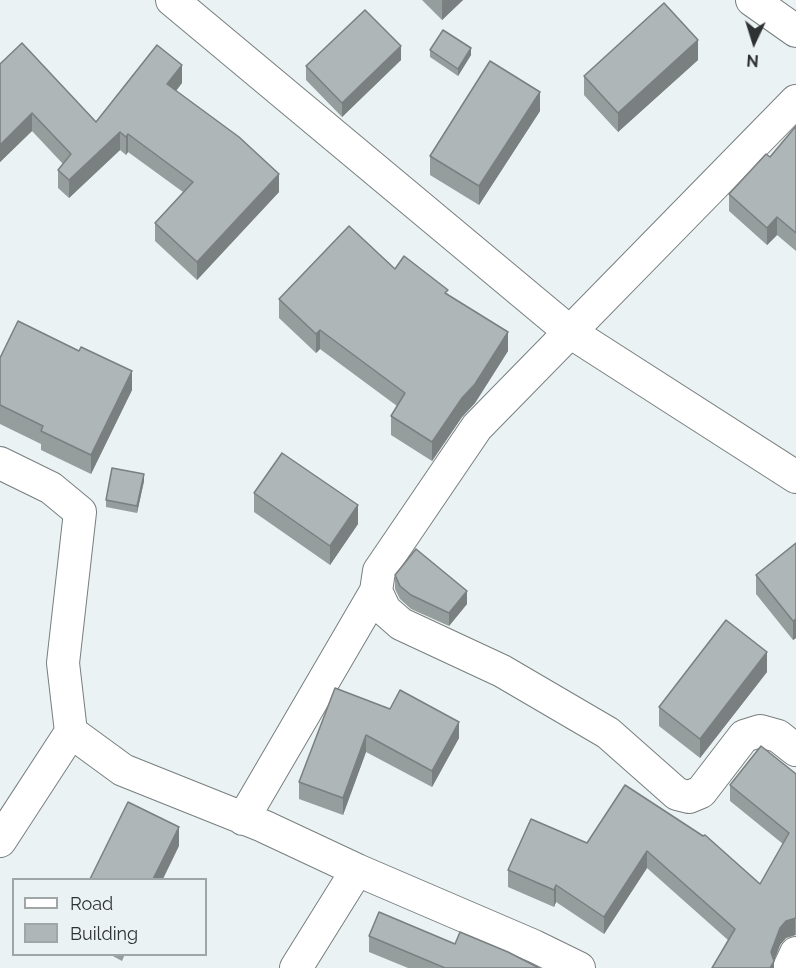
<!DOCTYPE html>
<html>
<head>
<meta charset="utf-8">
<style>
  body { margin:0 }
  #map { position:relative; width:796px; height:968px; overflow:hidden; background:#ebf2f3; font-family:Raleway,sans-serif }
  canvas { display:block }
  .legend { position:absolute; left:12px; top:878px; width:195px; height:78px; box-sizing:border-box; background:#ebf2f3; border:2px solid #a0a5a6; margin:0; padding:8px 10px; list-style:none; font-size:18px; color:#2f3232 }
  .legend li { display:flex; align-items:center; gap:12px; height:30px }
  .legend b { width:30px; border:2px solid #a0a5a6 }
  .north { position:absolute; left:724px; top:12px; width:60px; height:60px; -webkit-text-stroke:4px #ebf2f3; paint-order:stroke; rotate:184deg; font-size:16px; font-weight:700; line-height:24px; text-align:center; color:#2f3232 }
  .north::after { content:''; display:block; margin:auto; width:21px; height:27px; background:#2f3232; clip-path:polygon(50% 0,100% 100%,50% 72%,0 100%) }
</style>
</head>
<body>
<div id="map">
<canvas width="796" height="968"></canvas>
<ul class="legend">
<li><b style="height:8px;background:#fff"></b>Road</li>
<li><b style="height:16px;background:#afb6b7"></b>Building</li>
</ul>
<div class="north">N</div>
</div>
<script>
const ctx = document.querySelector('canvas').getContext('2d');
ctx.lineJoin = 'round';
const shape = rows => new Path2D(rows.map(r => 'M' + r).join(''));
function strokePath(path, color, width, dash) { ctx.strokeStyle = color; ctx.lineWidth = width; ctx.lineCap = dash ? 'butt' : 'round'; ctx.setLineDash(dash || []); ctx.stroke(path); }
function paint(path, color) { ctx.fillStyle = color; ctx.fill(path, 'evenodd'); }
const street = shape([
  [172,0,570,332,796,477],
  [752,0,796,31],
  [796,101,477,427,379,571,376,591,385,610,401,624,502,671,608,733,677,794,689,797,701,792,744,736,760,731,778,736,796,750],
  [0,463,51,488,80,512,63,663,71,732,123,770,263,826,357,870,534,946,579,968],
  [243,819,376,591],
  [0,841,71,732],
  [296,968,357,870],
  [789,968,796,953]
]);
const wall = shape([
  [422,0,463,0,442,20],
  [430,50,471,55,458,76,430,57],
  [401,60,342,117,306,80,306,66],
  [698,60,618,132,584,95,584,76],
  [0,64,96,122,182,83,176,91,279,192,197,280,155,241,155,223,183,192,128,152,126,155,120,150,69,198,58,188,58,170,63,164,32,131,0,162],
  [540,111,479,205,430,175,430,156],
  [796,126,796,251,777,235,767,245,729,211,729,194,770,157],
  [395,269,448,294,508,351,475,403,462,417,432,461,391,435,391,416,397,406,320,349,316,353,279,318,279,299],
  [0,358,132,390,91,474,41,450,41,444,0,424],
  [144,481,137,513,106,507,106,500],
  [254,493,358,524,330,565,254,512],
  [796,543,796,638,793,640,756,594,756,575],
  [395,575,467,604,449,626,411,609,400,599,395,589],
  [767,672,700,758,659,726,659,707],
  [335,688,459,738,432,787,366,752,343,815,299,799,299,782],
  [796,774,796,935,786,938,780,945,774,961,774,968,728,940,647,868,604,934,556,902,554,907,508,887,508,870,587,843,625,785,760,884,783,844,730,801,730,785],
  [369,936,455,944,539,968,408,968,369,952],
  [109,954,125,954,122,961]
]);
const shadedWall = shape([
  [443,0,463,0,442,20,442,1],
  [698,40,698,60,618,132,618,113],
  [401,46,401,60,342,117,342,103],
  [471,48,471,55,458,76,458,69],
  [182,65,182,83,167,102,167,84],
  [540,92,540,111,479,205,479,186],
  [32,113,32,131,0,162,0,145],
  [120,132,120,150,69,198,69,180],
  [128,134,128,152,126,155,126,137],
  [279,174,279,192,197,280,197,262],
  [777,217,777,235,767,245,767,228],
  [320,330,320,349,316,353,316,334],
  [508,332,508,351,475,403,462,417,432,461,432,442],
  [132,371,132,390,91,474,91,455],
  [144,474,144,481,137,513,137,506],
  [358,505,358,524,330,565,330,546],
  [467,591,467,604,449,626,449,613],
  [796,619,796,638,793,640,793,621],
  [767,652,767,672,700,758,700,739],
  [459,722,459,738,432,787,432,771],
  [366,735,366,752,343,815,343,798],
  [179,827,179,846,163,879,153,879],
  [647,851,647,868,604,934,604,917],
  [556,885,556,902,554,907,554,890],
  [795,918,795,935,786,938,780,945,774,961,774,968,770,968,771,952,780,928,786,921]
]);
const building = shape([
  [664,3,698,40,618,113,584,76,664,3],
  [365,10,401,46,342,103,306,66,365,10],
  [443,30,471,48,458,69,430,50,443,30],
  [22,43,96,122,157,45,182,65,167,84,239,137,279,174,197,262,155,223,193,182,128,134,126,137,120,132,69,180,58,170,71,154,32,113,0,145,0,64,22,43],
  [490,61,540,92,479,186,430,156,490,61],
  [796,126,796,233,777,217,767,228,729,194,766,154,770,157,796,126],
  [349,226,395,269,404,256,448,290,445,293,508,332,475,384,462,398,432,442,391,416,405,393,320,330,316,334,279,299,349,226],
  [18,321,79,351,81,347,132,371,91,455,41,431,43,426,0,405,0,358,18,321],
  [282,453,358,505,330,546,254,493,282,453],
  [112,468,144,474,137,506,106,500,112,468],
  [796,543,796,619,793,621,756,575,796,543],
  [416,549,467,591,449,613,411,595,400,586,395,575,416,549],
  [726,620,767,652,700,739,659,707,726,620],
  [335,688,390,709,400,690,459,722,432,771,366,735,343,798,299,782,335,688],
  [761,746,796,774,796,918,786,921,780,928,771,952,774,961,770,968,712,968,735,929,647,851,604,917,556,885,554,890,508,870,531,819,587,843,625,785,703,836,705,835,760,884,789,833,730,785,761,746],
  [128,802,179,827,153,879,90,879,128,802],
  [379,912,455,944,460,932,508,952,539,968,445,968,369,936,379,912]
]);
strokePath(street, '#787f7f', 34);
strokePath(street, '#fff', 32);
paint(wall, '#969d9d');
paint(shadedWall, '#7a7f80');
paint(building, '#afb6b7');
strokePath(building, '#7a7f80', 1.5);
</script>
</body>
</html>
